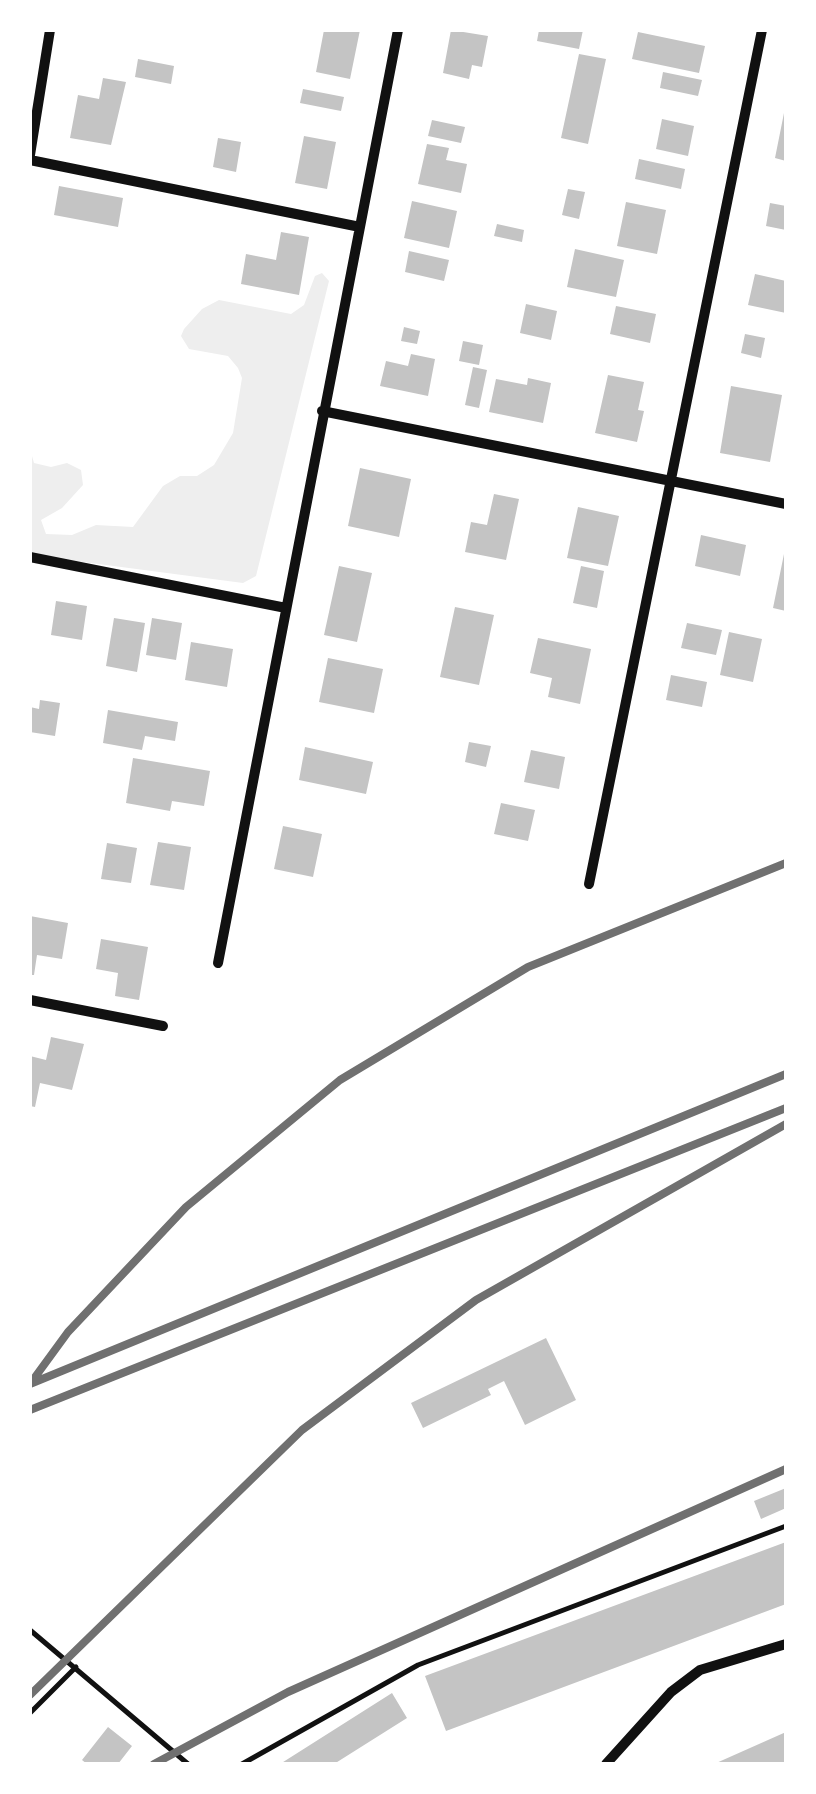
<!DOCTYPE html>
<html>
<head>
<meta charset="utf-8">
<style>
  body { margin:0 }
  #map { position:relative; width:816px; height:1794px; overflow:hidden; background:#fff; font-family:"IBM Plex Sans",sans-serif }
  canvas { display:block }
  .frame { position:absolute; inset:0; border:32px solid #fff; pointer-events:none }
</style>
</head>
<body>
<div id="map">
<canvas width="816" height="1794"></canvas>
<div class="frame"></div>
</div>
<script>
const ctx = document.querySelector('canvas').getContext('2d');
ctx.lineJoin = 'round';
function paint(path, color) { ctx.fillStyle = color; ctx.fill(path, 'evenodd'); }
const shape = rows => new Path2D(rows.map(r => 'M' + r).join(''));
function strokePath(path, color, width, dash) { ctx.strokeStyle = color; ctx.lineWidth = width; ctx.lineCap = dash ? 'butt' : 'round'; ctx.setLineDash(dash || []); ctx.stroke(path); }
const green = shape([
  [322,273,329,281,256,576,243,583,30,555,30,449,34,463,51,467,67,463,81,470,83,485,62,508,41,520,46,534,72,535,96,525,133,527,163,486,180,476,197,476,214,465,233,433,242,378,238,368,228,356,189,349,181,336,184,329,202,309,219,300,291,314,304,305,315,276]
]);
const building = shape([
  [324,30,360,30,350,79,316,72],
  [451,30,488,36,482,67,472,65,469,79,443,73],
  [539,30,583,30,579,49,537,41],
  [638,32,705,46,699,73,632,59],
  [579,54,606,59,588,144,561,138],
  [138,59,174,66,171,84,135,77],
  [663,72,702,80,698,96,660,88],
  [103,78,126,82,111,145,70,138,78,95,99,99],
  [303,89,344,97,341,111,300,103],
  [784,113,786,114,786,161,775,158],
  [662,119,694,126,688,156,656,149],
  [432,120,465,127,461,143,428,136],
  [304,136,336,142,327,189,295,183],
  [218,138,241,142,236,172,213,167],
  [427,144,449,148,446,160,467,164,461,193,418,184],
  [639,159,685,169,681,189,635,179],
  [59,186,123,198,118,227,54,215],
  [568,189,585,192,579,219,562,215],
  [412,201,457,211,449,248,404,238],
  [626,202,666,210,657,254,617,246],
  [770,203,786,206,786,230,766,226],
  [497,224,524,230,522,242,494,236],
  [281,232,309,237,299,295,241,284,246,254,276,260],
  [575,249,624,260,616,297,567,287],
  [409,251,449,260,444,281,405,272],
  [755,274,786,281,786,313,748,305],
  [526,304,557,311,551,340,520,333],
  [616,306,656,314,650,343,610,334],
  [404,327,420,331,417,344,401,341],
  [745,334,765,338,761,358,741,353],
  [463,341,483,345,479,365,459,361],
  [411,354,435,359,428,396,380,386,386,361,408,366],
  [473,367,487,370,479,408,465,405],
  [608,375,644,382,638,410,644,411,637,442,595,433],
  [528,378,551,383,543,423,489,412,496,379,527,385],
  [731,386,782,395,770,462,720,453],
  [360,468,411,479,399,537,348,526],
  [494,494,519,499,506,560,465,552,471,522,487,525],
  [578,507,619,516,608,566,567,558],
  [701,535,746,545,740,576,695,566],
  [784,554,786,554,786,611,773,608],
  [339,566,372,573,357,642,324,635],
  [581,566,604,571,597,608,573,603],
  [56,601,87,606,82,640,51,635],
  [455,607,494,615,479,685,440,677],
  [114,618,145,623,137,672,106,666],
  [152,618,182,623,176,660,146,655],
  [687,623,722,630,716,655,681,648],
  [729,632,762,639,753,682,720,675],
  [538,638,591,649,580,704,548,697,552,678,530,673],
  [191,642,233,649,227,687,185,680],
  [328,658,383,669,374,713,319,702],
  [671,675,707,682,702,707,666,700],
  [40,700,60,703,55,736,30,732,30,707,39,709],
  [108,710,178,722,175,741,145,736,142,750,103,743],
  [469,742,491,746,486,767,465,762],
  [305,747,373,762,366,794,299,780],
  [531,750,565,757,559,789,524,782],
  [133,758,210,771,204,806,172,801,170,811,126,803],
  [501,803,535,810,528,841,494,834],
  [283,826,322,834,313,877,274,869],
  [158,842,191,847,184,890,150,885],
  [107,843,137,848,131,883,101,879],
  [30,916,68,923,62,959,37,955,34,975,30,975],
  [101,939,148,947,139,1000,115,996,118,973,96,969],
  [51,1037,84,1044,72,1090,40,1083,35,1107,30,1106,30,1056,46,1060],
  [546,1338,576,1400,525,1425,504,1381,488,1389,491,1395,423,1428,411,1403],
  [786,1488,786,1508,761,1519,754,1501],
  [786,1542,786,1604,446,1731,425,1676],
  [392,1693,407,1718,334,1764,280,1764],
  [108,1727,132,1746,118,1764,87,1764,82,1760],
  [786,1732,786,1764,714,1764]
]);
const path = shape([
  [30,1630,188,1764],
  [30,1713,76,1667],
  [242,1764,418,1665,786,1526]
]);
const minor = shape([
  [30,155,50,30],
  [30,160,360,227],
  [322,411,786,504],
  [30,557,286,608],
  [589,884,762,30],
  [218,963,398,30],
  [30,1000,163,1026],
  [606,1764,671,1692,700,1670,786,1644]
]);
const rail = shape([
  [30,1384,68,1332,186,1207,340,1080,528,967,786,863],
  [30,1384,786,1074],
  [30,1410,786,1108],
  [30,1695,302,1430,476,1300,786,1124],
  [154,1764,288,1692,786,1469]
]);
paint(green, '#eee');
paint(building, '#c4c4c4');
strokePath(path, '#111', 5);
strokePath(minor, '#111', 10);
strokePath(rail, '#707070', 8);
</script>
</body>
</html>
